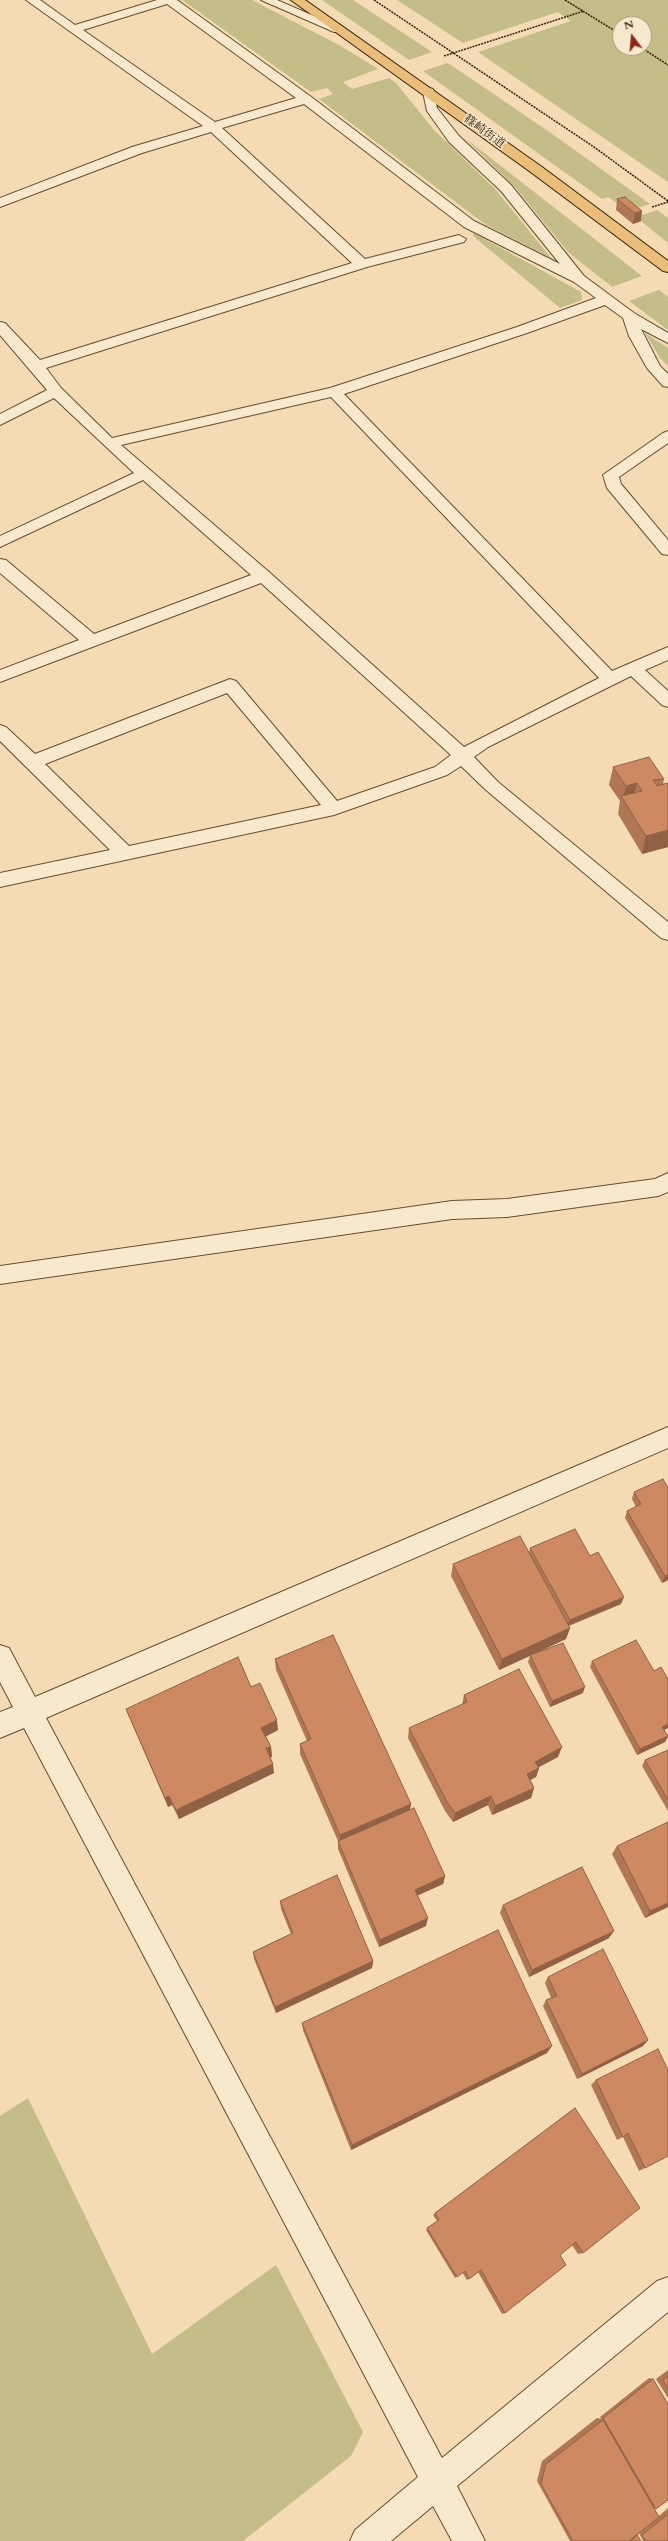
<!DOCTYPE html>
<html>
<head>
<meta charset="utf-8">
<style>
  body { margin:0 }
  #map { position:relative; width:668px; height:2541px; overflow:hidden; background:#f5dbb3; font-family:Cardo,serif }
  canvas { display:block }
  .north { position:absolute; left:612px; top:16px; width:40px; height:40px; box-sizing:border-box; background:#f8e8ce; border:1px solid #aa987d; border-radius:50%; rotate:344deg; font-size:11px; font-weight:700; line-height:16px; text-align:center; color:#341f03 }
  .north::after { content:''; display:block; margin:auto; width:14px; height:18px; background:#8f2418; clip-path:polygon(50% 0,100% 100%,50% 72%,0 100%) }
</style>
</head>
<body>
<div id="map">
<canvas width="668" height="2541"></canvas>
<div class="north">N</div>
</div>
<script>
const ctx = document.querySelector('canvas').getContext('2d');
ctx.lineJoin = 'round';
function paint(path, color) { ctx.fillStyle = color; ctx.fill(path, 'evenodd'); }
const shape = rows => new Path2D(rows.map(r => 'M' + r).join(''));
function strokePath(path, color, width, dash) { ctx.strokeStyle = color; ctx.lineWidth = width; ctx.lineCap = dash ? 'butt' : 'round'; ctx.setLineDash(dash || []); ctx.stroke(path); }
function drawText(font, color, halo, rows, align = 'center') {
  ctx.font = font + ' Cardo,"Noto Serif JP",serif'; ctx.lineWidth = 3; ctx.setLineDash([]); ctx.textBaseline = 'middle'; ctx.strokeStyle = halo; ctx.fillStyle = color; for (const [text, x, y, turn = 0] of rows) {
    ctx.save(); ctx.translate(x, y); ctx.rotate((+turn || 0) * Math.PI / 180); ctx.textAlign = isNaN(turn) ? turn : align; if (halo) ctx.strokeText(text, 0, 0); ctx.fillText(text, 0, 0); ctx.restore();
  }
}
const green = shape([
  [182,0,252,0,339,45,375,67,378,69,343,82,352,89,389,78,396,83,434,130,496,190,551,258,486,225,319,99,333,94,327,88,311,92],
  [322,0,353,0,432,52,409,60],
  [397,0,668,0,668,182,478,52,571,21,558,12,463,43],
  [620,24,644,24,644,48,620,48],
  [448,63,551,133,650,204,628,211,608,197,602,199,423,71],
  [465,138,642,276,612,287,568,252,515,187],
  [657,210,668,218,668,243,636,217],
  [474,233,581,292,582,300,560,308,473,236],
  [659,290,668,297,668,330,629,301],
  [645,333,668,348,668,366,660,358],
  [28,2098,152,2354,276,2265,363,2432,351,2456,243,2541,0,2541,0,2116]
]);
const path = shape([
  [374,0,594,147,668,201],
  [565,0,620,34],
  [642,48,668,65],
  [444,56,584,11],
  [652,207,668,202]
]);
const minor = shape([
  [26,0,40,0,75,25,157,0,177,0,310,96,474,221,560,264,501,191,449,142,427,111,423,92,429,88,433,89,437,108,459,136,511,185,584,276,634,313,668,333,668,343,641,329,660,366,668,374,668,387,663,386,647,368,629,336,623,318,605,305,527,333,344,394,612,671,668,647,668,660,645,670,668,691,668,707,662,705,631,676,488,747,474,757,498,782,668,922,668,940,661,938,486,790,461,766,447,775,334,815,0,887,0,873,110,850,0,741,0,725,6,727,35,754,230,679,236,681,337,801,435,767,451,755,261,583,0,682,0,670,79,640,0,573,0,559,6,560,94,634,251,575,143,480,0,547,0,536,134,473,54,398,0,425,0,414,47,390,0,335,0,322,5,323,40,360,352,263,211,132,142,153,0,207,0,198,132,147,203,126,26,0],
  [167,4,296,98,215,122,83,30,167,4],
  [304,104,464,227,574,282,596,298,517,327,330,388,112,438,61,388,46,368,367,267,464,242,466,239,459,235,365,259,222,128,304,104],
  [331,397,599,678,464,747,269,572,121,445,331,397],
  [227,693,321,805,129,846,45,764,227,693],
  [261,0,277,0,344,29,342,32,334,32,261,0],
  [668,431,668,443,619,477,621,484,668,540,668,555,662,554,607,488,603,475,663,433,668,431],
  [668,1173,668,1192,658,1196,507,1217,452,1219,0,1284,0,1266,452,1201,507,1199,655,1179,668,1173],
  [668,1427,668,1448,46,1718,442,2458,657,2281,668,2277,668,2312,457,2486,485,2541,452,2541,433,2506,391,2541,350,2541,355,2530,418,2477,24,1728,0,1738,0,1712,13,1707,0,1682,0,1645,9,1648,35,1697,668,1427]
]);
const major = shape([
  [291,0,305,0,542,167,668,261,668,272,663,271,532,173,291,0]
]);
const wall = shape([
  [625,197,641,221,633,224,616,210,617,199],
  [613,767,664,779,663,784,668,783,668,847,642,854,618,814,620,801,609,785],
  [668,1488,668,1580,662,1583,625,1518,627,1511,636,1507,632,1499,634,1492],
  [530,1548,590,1556,621,1604,569,1626,570,1628,566,1639,539,1652,583,1693,550,1707,528,1662,530,1656,499,1670,451,1576,453,1564,529,1553],
  [275,1659,411,1804,410,1810,445,1876,443,1884,417,1896,426,1926,379,1947,338,1849,338,1841,300,1754,300,1744,307,1741,276,1670],
  [592,1661,668,1728,664,1730,668,1736,665,1742,637,1755,590,1667],
  [251,1687,278,1730,266,1736,271,1747,272,1757,270,1757,274,1773,179,1819,172,1805,168,1807,130,1719,126,1709],
  [464,1695,558,1757,539,1767,539,1768,536,1777,530,1780,534,1788,531,1798,492,1815,488,1805,453,1822,445,1811,408,1738,409,1728,462,1705],
  [668,1750,668,1811,642,1766,645,1760],
  [617,1846,668,1907,645,1918,612,1854],
  [280,1901,373,1961,372,1968,276,2013,254,1959,253,1952,291,1934,281,1909],
  [503,1905,609,1938,529,1977,500,1913],
  [548,1977,643,2046,577,2079,543,2006,546,2000,551,1998,545,1983],
  [302,2023,547,2053,351,2150,303,2030],
  [596,2080,668,2156,639,2171,623,2137,617,2140,591,2085],
  [575,2108,583,2253,578,2254,572,2245,560,2255,505,2313,502,2314,478,2272,469,2279,467,2280,462,2272,455,2278,426,2230,437,2221,433,2215,435,2213],
  [668,2370,668,2398,656,2379],
  [649,2378,653,2379,656,2509,653,2508,659,2516,668,2508,668,2541,643,2541,639,2533,637,2535,641,2541,570,2541,537,2481,542,2461,597,2418,601,2419,600,2417]
]);
const shadedWall = shape([
  [642,211,641,221,633,224,635,213],
  [637,783,633,801,623,799,626,786],
  [668,830,668,847,642,854,646,836],
  [668,1575,668,1580,662,1583,665,1576],
  [624,1597,621,1604,567,1626,570,1620],
  [570,1628,566,1639,499,1670,502,1659],
  [585,1687,583,1693,550,1707,552,1701],
  [277,1720,278,1730,263,1738,261,1728],
  [668,1724,668,1728,659,1732,662,1727],
  [668,1736,665,1742,637,1755,640,1749],
  [271,1747,272,1757,267,1758,266,1748],
  [562,1747,558,1757,531,1771,535,1762],
  [273,1764,274,1773,179,1819,176,1810],
  [539,1768,536,1777,524,1783,527,1774],
  [534,1788,531,1798,492,1815,495,1806],
  [169,1796,172,1805,168,1807,165,1798],
  [491,1796,488,1805,453,1822,455,1813],
  [411,1804,409,1813,340,1844,340,1835],
  [445,1876,443,1884,413,1897,415,1890],
  [668,1903,668,1907,645,1918,650,1911],
  [428,1918,426,1926,379,1947,380,1940],
  [614,1931,609,1938,529,1977,532,1970],
  [373,1961,372,1968,276,2013,275,2007],
  [648,2040,643,2046,577,2079,582,2074],
  [552,2046,547,2053,351,2150,352,2145]
]);
const building = shape([
  [625,197,642,211,635,213,617,199,625,197],
  [649,757,664,779,653,780,657,786,668,783,668,830,646,836,621,796,642,791,637,783,626,786,613,767,649,757],
  [663,1479,668,1488,668,1575,665,1576,627,1511,641,1504,634,1492,663,1479],
  [575,1529,590,1556,598,1552,624,1597,570,1620,530,1548,575,1529],
  [520,1536,570,1628,502,1659,453,1564,520,1536],
  [333,1635,411,1804,340,1835,300,1744,311,1739,275,1659,333,1635],
  [636,1640,654,1671,661,1667,668,1679,668,1724,662,1727,668,1736,640,1749,592,1661,636,1640],
  [563,1643,585,1687,552,1701,530,1655,563,1643],
  [238,1657,251,1687,260,1683,277,1720,261,1728,271,1747,266,1748,273,1764,176,1810,169,1796,165,1798,126,1709,238,1657],
  [519,1669,562,1747,535,1762,539,1768,527,1774,534,1788,495,1806,491,1796,455,1813,447,1802,409,1728,467,1702,464,1695,519,1669],
  [668,1750,668,1800,645,1760,668,1750],
  [414,1808,445,1876,415,1890,428,1918,380,1940,338,1841,414,1808],
  [668,1822,668,1903,650,1911,617,1846,668,1822],
  [582,1867,614,1931,532,1970,503,1905,582,1867],
  [337,1875,373,1961,275,2007,253,1952,293,1933,280,1901,337,1875],
  [498,1930,552,2046,352,2145,302,2023,498,1930],
  [603,1949,648,2040,582,2074,546,2000,557,1996,548,1977,603,1949],
  [658,2049,668,2070,668,2156,645,2168,628,2133,623,2137,596,2080,658,2049],
  [575,2108,640,2208,583,2253,576,2242,560,2255,566,2265,505,2313,481,2270,469,2279,465,2271,457,2277,427,2228,439,2220,435,2213,575,2108],
  [668,2376,668,2389,663,2380,668,2376],
  [653,2379,668,2404,668,2500,656,2509,603,2418,653,2379],
  [603,2420,659,2517,629,2541,573,2541,541,2484,546,2464,603,2420],
  [668,2514,668,2541,646,2541,642,2535,668,2514],
  [637,2535,641,2541,631,2541,637,2535]
]);
const farStreetnames = [
  ["篠崎街道",484,132,36]
];
paint(green, '#c4bd87');
strokePath(minor, '#644e2f', 2);
strokePath(major, '#341f03', 2);
strokePath(path, '#341f03', 1.5, [2, 1]);
paint(minor, '#f8e8ce');
paint(major, '#eabe7a');
paint(wall, '#b07754');
paint(shadedWall, '#906145');
paint(building, '#cd8a62');
strokePath(building, '#906145', 1);
drawText('12px', '#341f03', '#f8e8ce', farStreetnames);
</script>
</body>
</html>
